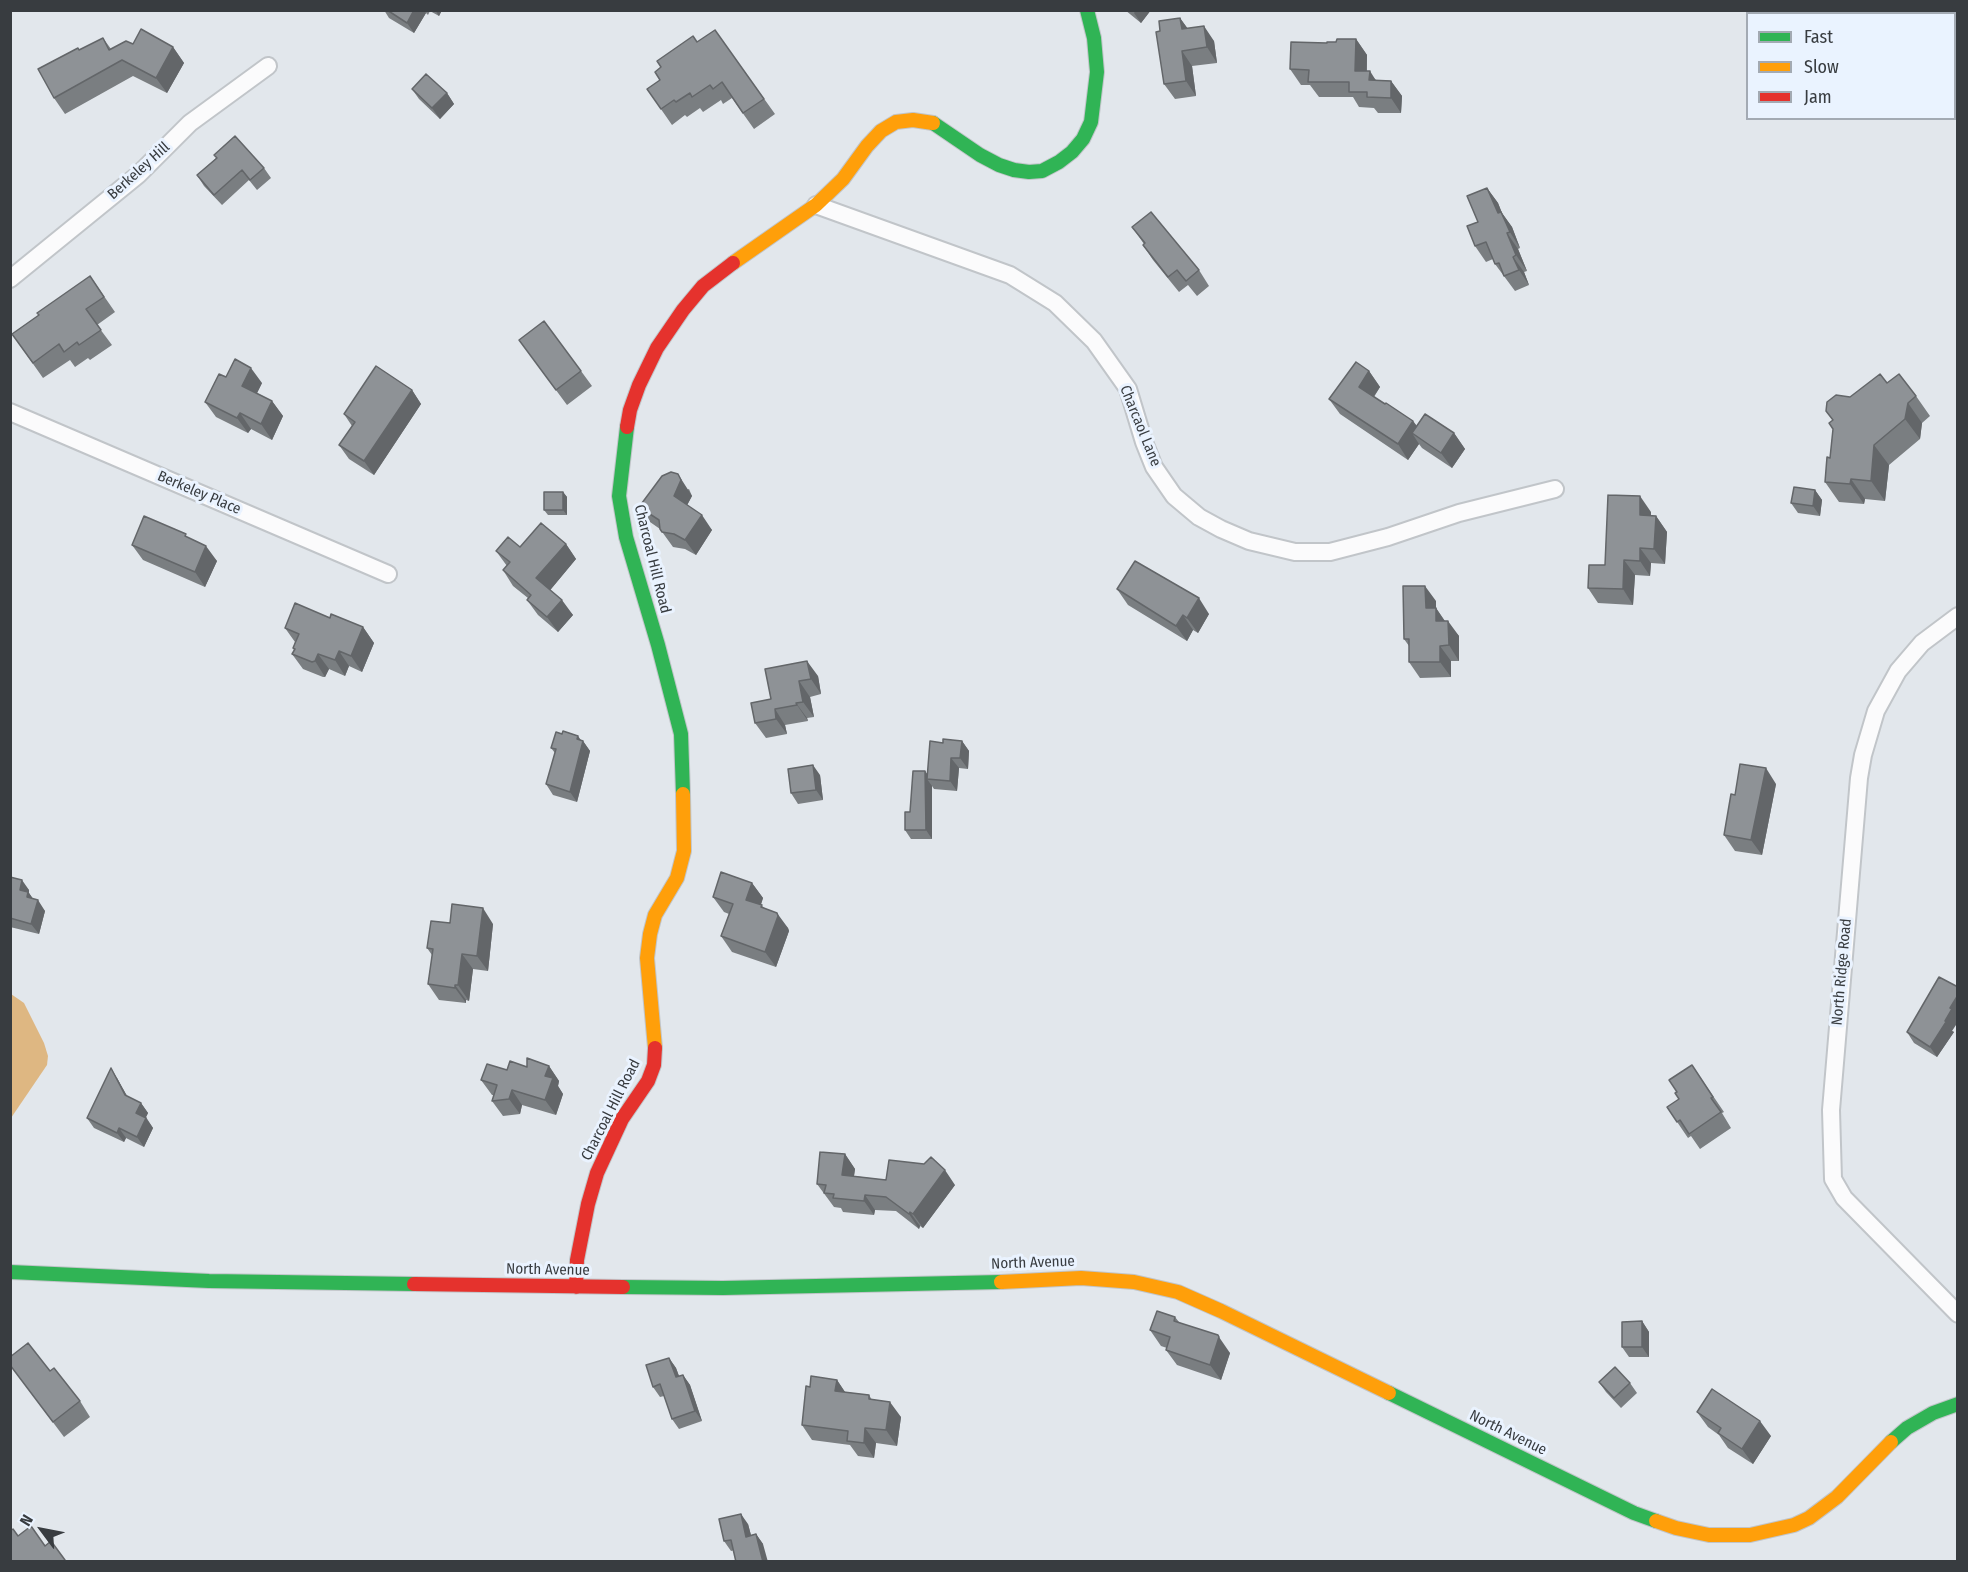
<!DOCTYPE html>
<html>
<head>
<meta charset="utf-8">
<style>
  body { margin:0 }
  #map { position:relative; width:1968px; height:1572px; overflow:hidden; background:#e2e7ec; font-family:"Fira Sans Condensed",sans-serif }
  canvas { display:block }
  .frame { position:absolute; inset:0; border:12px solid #383c40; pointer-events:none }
  .legend { position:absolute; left:1746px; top:12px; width:210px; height:108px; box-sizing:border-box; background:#eaf3ff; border:2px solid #a3aab3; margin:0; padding:8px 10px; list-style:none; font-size:18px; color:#383c40 }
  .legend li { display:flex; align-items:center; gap:12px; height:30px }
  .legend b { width:30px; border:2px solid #a3aab3 }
  .north { position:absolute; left:12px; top:1500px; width:60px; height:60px; -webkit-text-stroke:4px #eaf3ff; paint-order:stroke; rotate:302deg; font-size:16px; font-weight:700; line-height:24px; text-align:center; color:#383c40 }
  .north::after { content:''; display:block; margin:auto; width:21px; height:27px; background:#383c40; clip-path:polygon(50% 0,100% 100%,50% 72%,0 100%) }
</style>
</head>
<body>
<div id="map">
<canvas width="1968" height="1572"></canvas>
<div class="frame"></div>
<ul class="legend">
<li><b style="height:8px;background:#30b455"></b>Fast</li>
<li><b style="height:8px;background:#ff9f0a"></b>Slow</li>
<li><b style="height:8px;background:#e5322d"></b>Jam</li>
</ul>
<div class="north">N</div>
</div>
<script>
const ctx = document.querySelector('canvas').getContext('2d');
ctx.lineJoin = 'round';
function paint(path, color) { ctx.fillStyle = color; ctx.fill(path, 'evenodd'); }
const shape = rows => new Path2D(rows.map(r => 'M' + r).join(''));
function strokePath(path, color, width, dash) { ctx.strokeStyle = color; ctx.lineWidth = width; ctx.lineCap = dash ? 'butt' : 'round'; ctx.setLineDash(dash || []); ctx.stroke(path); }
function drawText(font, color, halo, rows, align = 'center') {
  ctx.font = font + ' "Fira Sans Condensed",sans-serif'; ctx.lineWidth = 6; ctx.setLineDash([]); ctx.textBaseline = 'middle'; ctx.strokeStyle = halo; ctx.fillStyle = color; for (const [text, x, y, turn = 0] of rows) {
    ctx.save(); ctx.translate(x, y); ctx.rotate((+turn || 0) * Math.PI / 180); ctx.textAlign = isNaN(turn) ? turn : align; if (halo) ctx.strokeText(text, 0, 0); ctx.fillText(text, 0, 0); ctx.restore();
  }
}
const water = shape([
  [11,994,24,1003,44,1043,48,1056,47,1065,11,1118]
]);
const street = shape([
  [816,205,1010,275,1055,303,1094,341,1128,389,1144,442,1154,467,1174,496,1199,517,1221,529,1249,541,1295,552,1330,552,1388,537,1459,513,1555,489],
  [10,279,138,175,190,123,268,66],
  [10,412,388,574],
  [1958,616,1922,643,1898,671,1876,711,1863,755,1859,778,1831,1110,1833,1179,1844,1198,1958,1314]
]);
const fast = shape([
  [933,123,980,155,999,165,1014,170,1029,172,1042,171,1059,162,1072,152,1083,139,1091,122,1097,72,1094,38,1087,10],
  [627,427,619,496,626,537,658,645,681,734,683,794],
  [10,1272,209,1281,414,1284],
  [623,1287,723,1288,1001,1282],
  [1389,1393,1634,1513,1656,1521],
  [1891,1442,1907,1428,1933,1413,1958,1404]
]);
const slow = shape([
  [733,263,816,205,843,179,867,146,881,131,896,122,913,120,933,123],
  [655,1048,647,958,650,934,655,915,677,878,684,851,683,794],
  [1001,1282,1081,1278,1134,1282,1178,1292,1221,1311,1389,1393],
  [1656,1521,1676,1528,1709,1535,1750,1535,1794,1525,1809,1518,1837,1497,1891,1442]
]);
const jam = shape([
  [627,427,630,410,639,385,657,348,683,310,703,286,733,263],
  [414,1284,623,1287],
  [576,1287,577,1260,588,1204,597,1173,622,1119,648,1081,654,1065,655,1048]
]);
const wall = shape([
  [384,10,442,10,439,16,430,11,428,15,426,13,414,33,389,18],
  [1125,10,1151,10,1141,23],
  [1180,18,1187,28,1214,41,1217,63,1192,66,1196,96,1175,99,1164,84,1160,31],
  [715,30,775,114,754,129,732,98,723,104,721,100,703,112,700,108,687,117,685,115,672,125,647,89,660,80,661,67],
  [103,38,111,49,133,44,173,47,184,63,167,93,133,76,65,114,54,98,79,50],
  [1356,39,1367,55,1367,71,1376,80,1391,81,1402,96,1401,113,1378,113,1374,108,1359,107,1353,97,1319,97,1310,85,1301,85,1290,69,1336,42],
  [412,89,447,93,454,104,440,119,419,99],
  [216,158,264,168,271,178,257,190,249,180,222,205,204,186,197,175],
  [1487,188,1498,203,1502,213,1512,227,1520,248,1518,249,1527,271,1524,272,1529,285,1515,291,1495,264,1493,259,1486,262,1475,246,1478,222],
  [1132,227,1199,270,1209,286,1197,296,1188,285,1179,292,1153,260,1143,245,1144,244],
  [90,276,115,312,97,325,112,345,90,360,88,358,75,367,70,360,43,378,12,334,39,315],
  [519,340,581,371,592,386,567,405],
  [1369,371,1380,387,1374,397,1413,421,1417,426,1454,433,1465,449,1452,468,1422,448,1419,444,1408,460,1340,414,1329,399],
  [226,377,262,383,257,393,272,401,283,416,272,440,251,429,248,433,216,417,205,402],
  [1887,383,1916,396,1930,416,1922,423,1920,439,1889,465,1885,501,1865,499,1864,504,1839,502,1825,482,1830,458,1833,429,1833,420,1826,411,1850,397],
  [412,390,421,404,374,475,349,459,339,445,352,426,344,414],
  [689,489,692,496,687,505,712,530,696,555,685,549,673,547,660,529,650,522,639,507],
  [1815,490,1822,500,1820,516,1798,513,1791,503],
  [563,492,567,497,567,515,548,515,544,510],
  [1651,512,1651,516,1656,516,1667,532,1665,564,1651,563,1650,576,1635,575,1633,605,1598,603,1588,588],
  [189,538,217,561,205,587,143,560,132,545],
  [566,544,576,559,550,590,573,615,558,632,538,615,527,600,528,598,513,586,503,570,507,566,496,551,520,547],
  [1117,589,1209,614,1198,633,1193,630,1187,641,1128,605],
  [1436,601,1436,608,1445,621,1459,636,1459,661,1451,661,1451,677,1420,678,1409,662,1409,646,1404,639],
  [330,618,363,627,374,643,362,672,349,666,345,676,329,669,325,677,323,677,303,669,292,654,294,650,293,648,295,642,285,628],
  [765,669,818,676,821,694,810,697,814,717,807,718,808,721,785,725,787,734,766,738,755,723,771,699],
  [581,740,583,741,590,751,577,802,553,795,546,784,555,753,551,748],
  [962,741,969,751,968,769,959,768,957,791,934,789,932,786,932,839,911,839,905,830,910,812,925,771,927,774,943,743],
  [820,775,823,800,798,804,791,793],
  [1776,784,1762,855,1735,851,1724,835,1735,795],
  [10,877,29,890,29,893,33,899,45,911,39,934,10,927],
  [752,883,763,898,761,905,788,928,789,931,776,967,732,952,721,936,729,914,724,912,713,897],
  [450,923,493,924,488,971,473,969,469,1001,466,1000,466,1003,439,1000,428,984,432,955,427,948],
  [1952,1031,1954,1032,1937,1057,1914,1043,1907,1032],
  [1692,1065,1724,1112,1722,1113,1731,1128,1700,1149,1691,1136,1688,1138,1667,1107,1679,1099,1677,1092],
  [549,1066,559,1081,558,1086,563,1094,556,1115,522,1105,520,1114,503,1116,492,1101,494,1095,492,1095,481,1080,507,1070,527,1067],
  [117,1078,127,1096,141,1103,148,1113,146,1117,153,1128,144,1147,126,1138,124,1142,94,1128,87,1118],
  [845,1154,855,1169,854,1176,886,1180,955,1185,923,1228,920,1226,919,1229,896,1211,875,1210,874,1215,843,1212,841,1208,834,1207,817,1184],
  [1175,1317,1179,1322,1230,1353,1221,1380,1177,1365,1166,1350,1167,1348,1161,1346,1150,1330],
  [1642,1321,1649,1332,1649,1357,1629,1357,1622,1347],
  [669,1358,676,1368,679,1376,683,1375,690,1385,702,1421,679,1429,672,1419,664,1396,660,1397,653,1387],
  [10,1365,50,1371,80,1401,90,1417,64,1437],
  [837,1380,845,1392,869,1395,872,1400,901,1417,897,1446,876,1443,874,1458,858,1456,850,1445,812,1440,802,1425,810,1387],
  [1599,1382,1630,1383,1637,1393,1621,1408,1606,1392],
  [1697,1412,1771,1436,1753,1464,1728,1448,1719,1435,1708,1427],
  [748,1524,751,1535,756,1534,763,1544,731,1551,724,1541]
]);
const shadedWall = shape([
  [414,10,424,10,426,13,414,33,407,23],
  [435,10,442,10,439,16],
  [1136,10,1151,10,1141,23,1134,13],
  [1180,18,1191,33,1182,29],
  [1204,26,1214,41,1217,63,1207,47],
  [1356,39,1367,55,1366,86,1355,71],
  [173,47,184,63,167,93,156,78],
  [1182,51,1192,66,1196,96,1186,81],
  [1370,71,1380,87,1369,80],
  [1391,81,1402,96,1401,113,1391,98],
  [447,93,454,104,440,119,432,108],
  [1487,188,1498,203,1502,213,1512,227,1520,248,1498,213],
  [1507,233,1518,249,1527,271,1516,255],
  [1513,257,1524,272,1529,285,1519,270],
  [251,368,262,383,253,401,242,386],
  [1369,371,1380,387,1370,402,1359,387],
  [412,390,421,404,374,475,364,461],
  [272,401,283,416,272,440,261,424],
  [1908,403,1922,423,1920,439,1905,419],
  [240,413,251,429,248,433,237,418],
  [1413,421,1424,437,1412,433,1419,444,1408,460,1398,444],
  [1454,433,1465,449,1452,468,1441,453],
  [1874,445,1889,465,1885,501,1871,481],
  [678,474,692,496,684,511,674,496],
  [1851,479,1865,499,1864,504,1850,484],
  [1815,490,1822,500,1820,516,1813,506],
  [563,492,567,497,567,515,563,510],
  [1640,496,1651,512,1650,531,1640,515],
  [702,515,712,530,696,555,685,540],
  [1656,516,1667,532,1665,564,1654,549],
  [566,544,576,559,547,594,536,578],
  [206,546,217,561,205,587,195,572],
  [1640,548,1651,563,1650,576,1640,561],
  [1624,560,1635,575,1633,605,1623,589],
  [1425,586,1436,601,1436,608,1446,623,1447,636,1426,608],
  [1199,598,1209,614,1198,633,1187,618],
  [562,600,573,615,558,632,547,617],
  [1183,615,1193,630,1187,641,1176,626],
  [1448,621,1459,636,1459,661,1449,645],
  [363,627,374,643,362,672,351,656],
  [1440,646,1451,661,1451,677,1440,662],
  [339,651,349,666,345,676,335,660],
  [318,654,329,669,325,677,315,661],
  [807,661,818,676,821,694,811,679],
  [799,681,810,697,814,717,803,702],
  [796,703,807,718,808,721,797,705],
  [775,709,785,725,787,734,776,719],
  [578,736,583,743,583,741,590,751,577,802,570,792],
  [962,741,969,751,968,769,960,758],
  [951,758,959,768,957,791,950,781],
  [813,765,820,775,823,800,816,790],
  [1766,768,1776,784,1762,855,1751,840],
  [925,771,931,779,927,779,932,786,932,839,926,830],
  [22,880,29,890,29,893,36,903,34,908,20,890],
  [752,883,763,898,757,915,746,900],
  [38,900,45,911,39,934,31,924],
  [483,908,493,924,488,971,477,956],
  [777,913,788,928,789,931,776,967,765,952],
  [462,954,473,969,469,1001,458,985],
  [455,985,466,1000,466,1003,455,988],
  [1958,995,1958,1022,1952,1031,1954,1032,1937,1057,1930,1047,1945,1021,1950,1008],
  [549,1066,559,1081,558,1086,563,1094,556,1115,545,1100,545,1076],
  [111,1068,117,1078,132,1105,125,1095],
  [512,1090,522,1105,520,1114,509,1099],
  [141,1103,148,1113,143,1123,136,1113],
  [146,1118,153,1128,144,1147,137,1137],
  [119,1128,126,1138,124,1142,117,1133],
  [845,1154,855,1169,852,1189,842,1175],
  [945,1170,955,1185,923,1228,913,1214],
  [865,1195,875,1210,874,1215,864,1201],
  [910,1212,920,1226,919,1229,909,1214],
  [1642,1321,1649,1332,1649,1357,1642,1347],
  [1219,1337,1230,1353,1221,1380,1210,1365],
  [669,1358,676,1368,683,1387,676,1377],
  [683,1375,690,1385,702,1421,695,1411],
  [837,1380,847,1395,835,1391],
  [890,1402,901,1417,897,1446,886,1430],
  [1760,1421,1771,1436,1753,1464,1742,1449],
  [865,1428,876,1443,874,1458,864,1443],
  [741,1514,748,1524,754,1547,746,1537],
  [756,1534,763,1544,768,1562,763,1562]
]);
const building = shape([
  [387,10,414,10,407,23,387,10],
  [1180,18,1182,29,1204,26,1207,47,1182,51,1186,81,1164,84,1156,32,1160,31,1159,21,1180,18],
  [141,29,173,47,156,78,122,60,54,98,38,69,78,48,79,50,103,38,109,50,126,41,133,44,141,29],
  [715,30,764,99,743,113,722,82,713,89,710,85,692,97,690,93,676,102,674,100,661,109,647,89,660,80,655,72,661,67,657,61,693,36,697,42,715,30],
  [1337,39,1356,39,1355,71,1370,71,1369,80,1391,81,1391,98,1367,97,1367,92,1349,92,1349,82,1308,82,1309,70,1290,69,1291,42,1327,43,1327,42,1336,42,1337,39],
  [426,74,447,93,432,108,412,89,426,74],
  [235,136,264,168,250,180,242,170,214,195,197,175,217,158,214,155,235,136],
  [1487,188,1498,213,1501,212,1510,232,1507,233,1516,255,1513,257,1519,270,1504,276,1499,263,1495,264,1486,242,1475,246,1467,226,1478,222,1467,196,1487,188],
  [1151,212,1199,270,1186,281,1177,270,1168,277,1143,245,1145,243,1132,227,1151,212],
  [90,276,104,297,86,309,101,330,79,345,77,342,64,352,59,344,33,363,12,334,39,315,37,313,90,276],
  [544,321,581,371,556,390,519,340,544,321],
  [235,359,251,368,242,386,272,401,261,424,240,413,237,418,205,402,219,374,226,377,235,359],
  [1356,362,1369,371,1359,387,1385,404,1386,403,1413,421,1398,444,1329,399,1356,362],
  [376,366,412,390,364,461,339,445,355,422,344,414,376,366],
  [1880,374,1887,383,1899,374,1916,396,1908,403,1905,419,1874,445,1871,481,1851,479,1850,484,1825,482,1827,457,1830,458,1833,429,1829,423,1833,420,1826,411,1827,402,1836,395,1850,397,1880,374],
  [1425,414,1454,433,1441,453,1412,433,1425,414],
  [671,472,678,474,681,480,674,496,702,515,685,540,674,534,662,532,660,529,659,520,639,507,662,476,671,472],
  [1794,487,1815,490,1813,506,1791,503,1794,487],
  [544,492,563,492,563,510,544,510,544,492],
  [1608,495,1640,496,1640,515,1656,516,1654,549,1640,548,1640,561,1624,560,1623,589,1588,588,1589,565,1605,565,1608,495],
  [144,516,186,534,185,536,206,546,195,572,132,545,144,516],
  [541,523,566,544,536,578,562,600,547,617,527,600,531,595,503,570,510,562,496,551,508,537,520,547,541,523],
  [1135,561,1199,598,1187,618,1183,615,1176,626,1117,589,1135,561],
  [1403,586,1425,586,1426,608,1436,608,1436,621,1448,621,1449,645,1440,646,1440,662,1409,662,1409,639,1404,639,1403,586],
  [295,603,330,618,331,614,363,627,351,656,339,651,335,660,318,654,315,661,312,662,292,654,295,649,293,648,299,634,285,628,295,603],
  [807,661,811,679,799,681,803,702,796,703,797,705,775,709,776,719,755,723,751,703,771,699,765,669,807,661],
  [563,731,578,736,577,739,583,741,570,792,546,784,556,749,551,748,556,732,562,734,563,731],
  [943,739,962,741,960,758,951,758,950,781,927,779,930,741,943,743,943,739],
  [1740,764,1766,768,1751,840,1724,835,1731,794,1735,795,1740,764],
  [813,765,816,790,791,793,788,769,813,765],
  [913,771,925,771,926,830,905,830,905,812,910,812,913,771],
  [721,872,752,883,746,900,762,905,761,907,777,913,778,916,765,952,721,936,733,904,713,897,721,872],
  [10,877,22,880,20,890,28,892,27,897,38,900,31,924,10,918,10,877],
  [452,904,483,908,477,956,462,954,458,985,455,985,455,988,428,984,433,949,427,948,431,921,450,923,452,904],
  [1939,977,1958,987,1958,995,1950,1008,1952,1009,1945,1021,1946,1022,1930,1047,1907,1032,1939,977],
  [527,1058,549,1066,545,1076,553,1078,545,1100,512,1090,509,1099,492,1101,497,1085,481,1080,487,1064,507,1070,510,1061,527,1067,527,1058],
  [1692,1065,1713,1097,1711,1098,1721,1112,1689,1134,1680,1120,1677,1122,1667,1107,1679,1099,1675,1093,1677,1092,1669,1080,1692,1065],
  [111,1068,125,1095,141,1103,136,1113,146,1118,137,1137,119,1128,117,1133,87,1118,111,1068],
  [820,1152,845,1154,842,1175,886,1180,889,1160,924,1164,931,1157,945,1170,913,1214,910,1212,909,1214,886,1197,865,1195,864,1201,833,1198,834,1194,824,1193,826,1185,817,1184,820,1152],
  [1157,1311,1175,1317,1174,1321,1218,1335,1219,1337,1210,1365,1166,1350,1170,1337,1150,1330,1157,1311],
  [1642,1321,1642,1347,1622,1347,1622,1322,1642,1321],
  [28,1343,50,1371,54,1368,80,1401,53,1422,10,1365,10,1357,28,1343],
  [669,1358,676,1377,683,1375,695,1411,672,1419,660,1384,653,1387,646,1365,669,1358],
  [1615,1367,1630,1383,1614,1398,1599,1382,1615,1367],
  [811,1376,837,1380,835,1391,869,1395,869,1399,890,1402,886,1430,865,1428,864,1443,847,1441,848,1431,802,1425,806,1386,810,1387,811,1376],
  [1712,1389,1760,1421,1742,1449,1718,1433,1721,1428,1697,1412,1712,1389],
  [741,1514,746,1537,756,1534,763,1562,736,1562,731,1540,724,1541,719,1519,741,1514],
  [31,1526,45,1546,51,1541,65,1560,63,1562,10,1562,10,1531,13,1529,18,1536,31,1526]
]);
const streetNames = [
  ["Berkeley Hill",139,171,-42],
  ["Charcaol Lane",1140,426,68],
  ["Berkeley Place",199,493,23],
  ["Charcoal Hill Road",652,559,76],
  ["North Ridge Road",1842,972,-85],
  ["Charcoal Hill Road",611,1110,-63],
  ["North Avenue",1033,1263,-2],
  ["North Avenue",548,1270,1],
  ["North Avenue",1508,1433,26]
];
paint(water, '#deb782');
strokePath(street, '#c1c5c9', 20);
strokePath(fast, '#c1c5c9', 16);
strokePath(slow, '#c1c5c9', 16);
strokePath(jam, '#c1c5c9', 16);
strokePath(street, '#fbfbfc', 16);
strokePath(fast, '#30b455', 14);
strokePath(slow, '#ff9f0a', 14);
strokePath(jam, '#e5322d', 14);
paint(wall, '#7a7e81');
paint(shadedWall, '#636669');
paint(building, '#8e9296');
strokePath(building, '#636669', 1.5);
drawText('15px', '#383c40', '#eaf3ff', streetNames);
</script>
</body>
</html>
